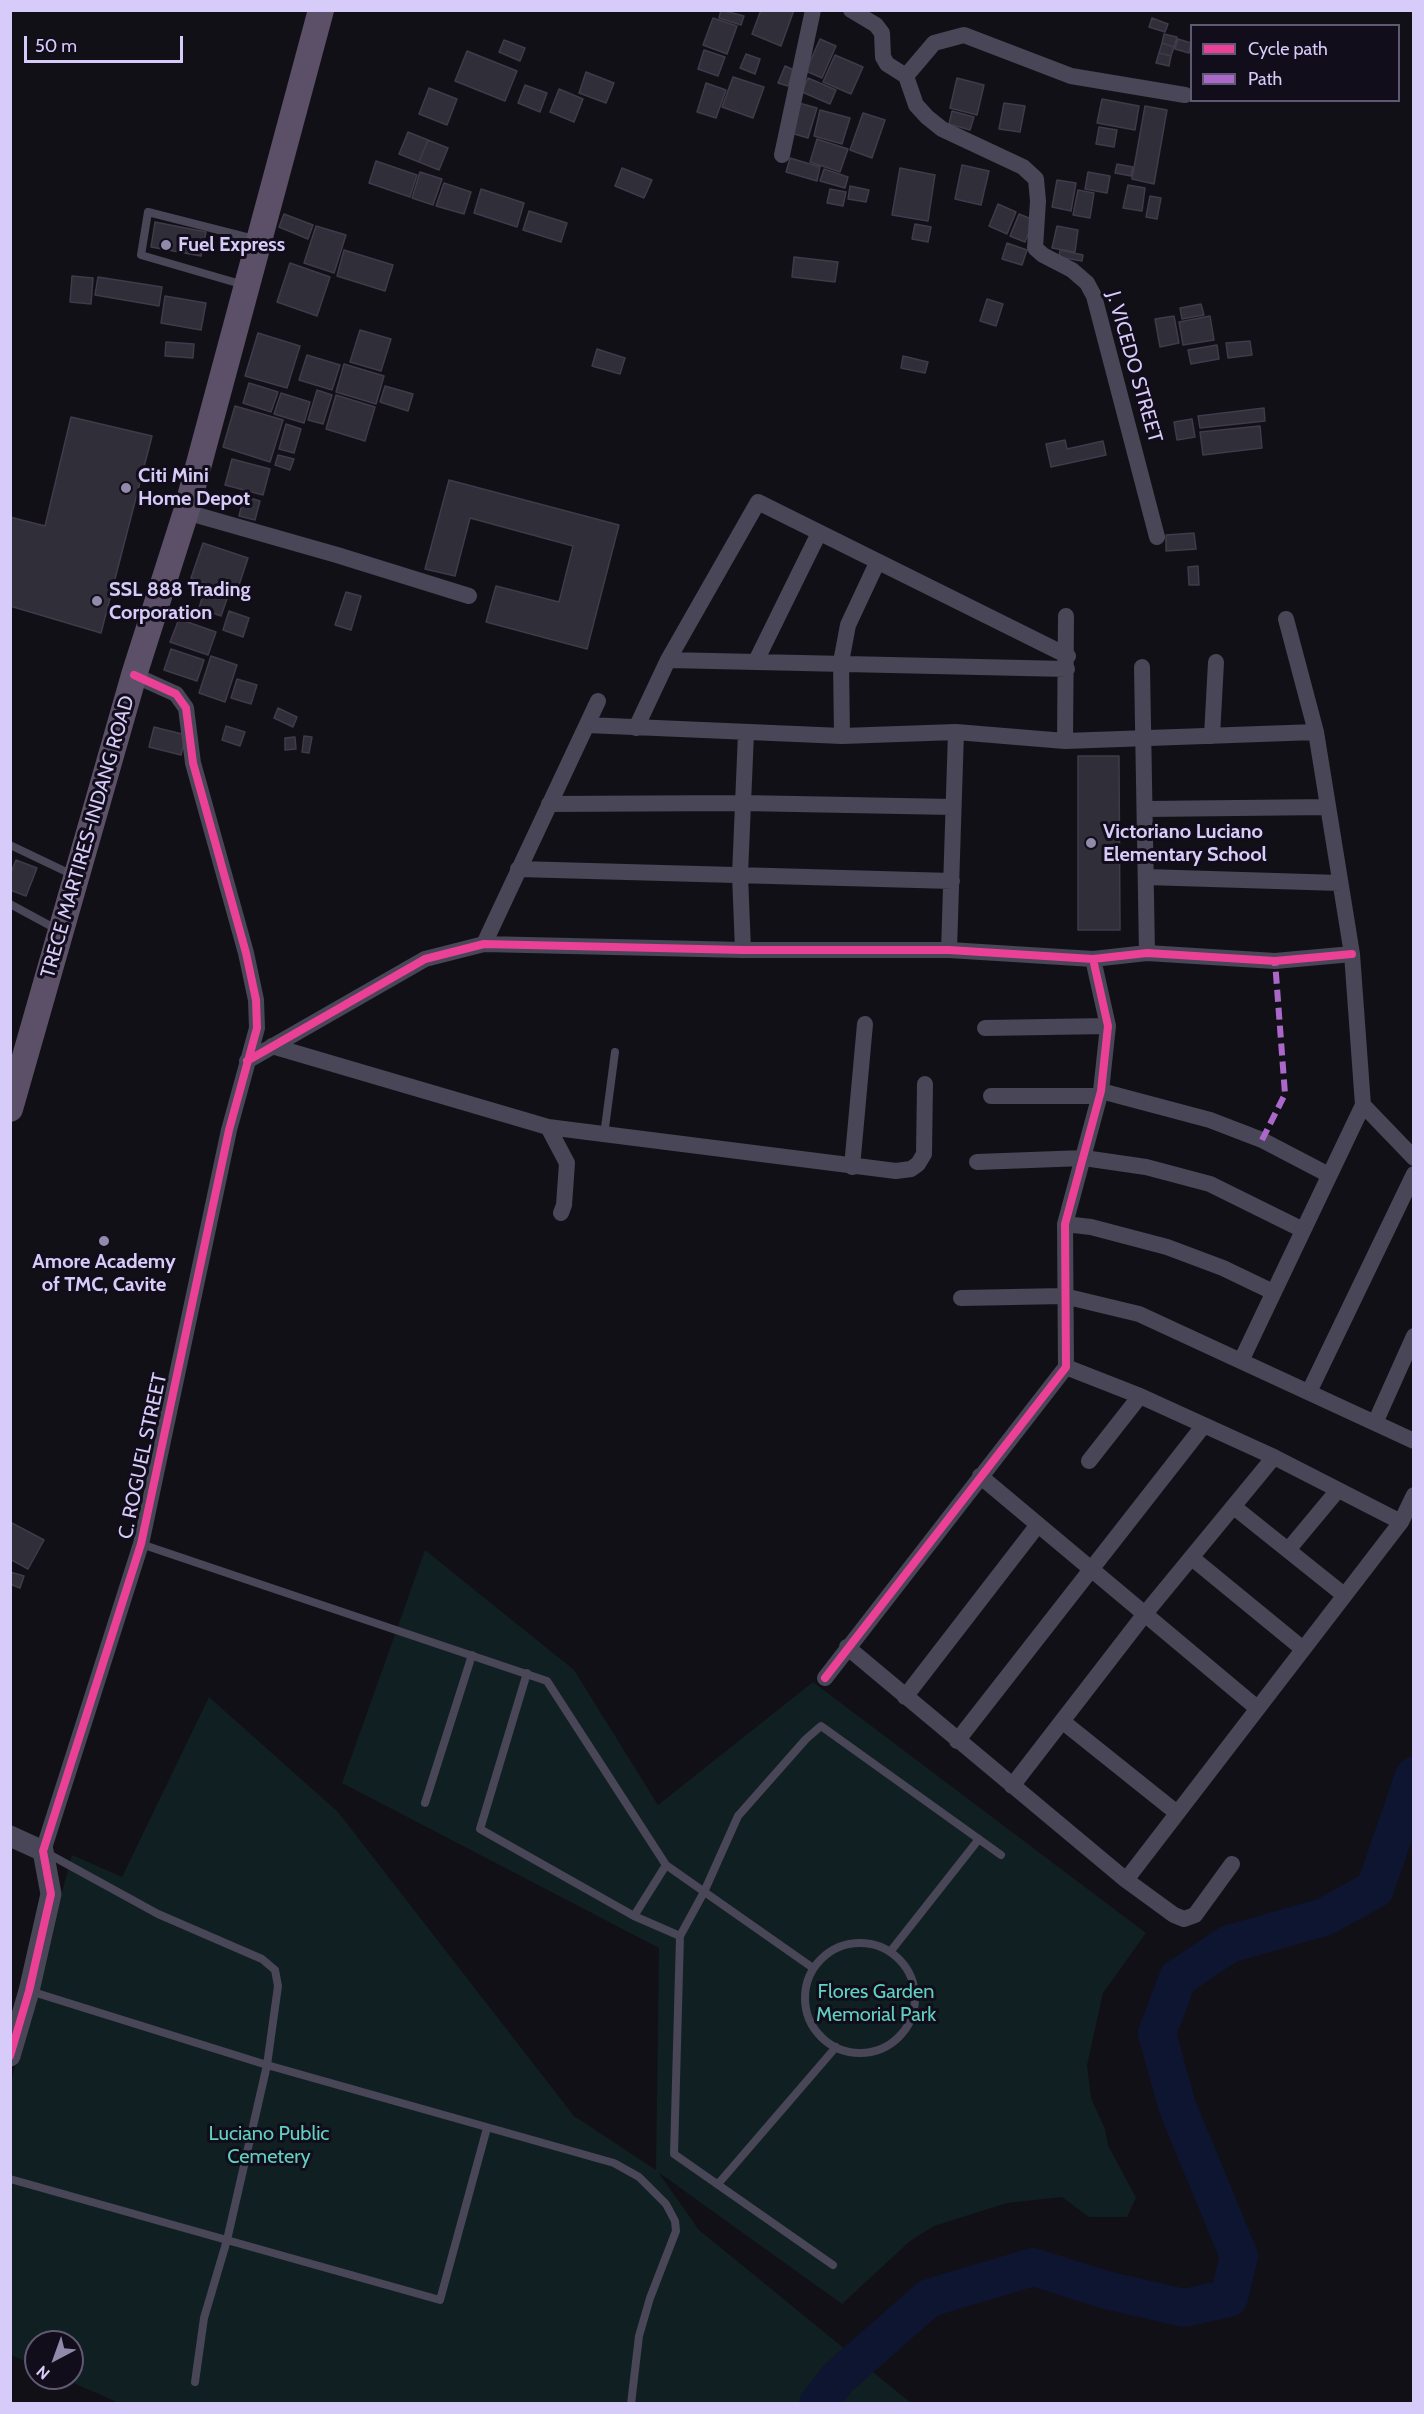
<!DOCTYPE html>
<html>
<head>
<meta charset="utf-8">
<style>
  body { margin:0 }
  #map { position:relative; width:1424px; height:2414px; overflow:hidden; background:#121017; font-family:Cabin,sans-serif }
  canvas { display:block }
  .frame { position:absolute; inset:0; border:12px solid #d6cbf9; pointer-events:none }
  .legend { position:absolute; left:1190px; top:24px; width:210px; height:78px; box-sizing:border-box; background:#110d1a; border:2px solid #605973; margin:0; padding:8px 10px; list-style:none; font-size:18px; color:#d6cbf9 }
  .legend li { display:flex; align-items:center; gap:12px; height:30px }
  .legend b { width:30px; border:2px solid #605973 }
  .north { position:absolute; left:24px; top:2330px; width:60px; height:60px; box-sizing:border-box; background:#110d1a; border:2px solid #605973; border-radius:50%; rotate:221deg; font-size:16px; font-weight:700; line-height:24px; text-align:center; color:#d6cbf9 }
  .north::after { content:''; display:block; margin:auto; width:21px; height:27px; background:#918aaa; clip-path:polygon(50% 0,100% 100%,50% 72%,0 100%) }
  .scale { position:absolute; left:24px; top:36px; width:159px; height:27px; box-sizing:border-box; border:3px solid #d6cbf9; border-top:0; padding-left:8px; font-size:18px; line-height:21px; white-space:nowrap; color:#d6cbf9; -webkit-text-stroke:4px #110d1a; paint-order:stroke }
</style>
</head>
<body>
<div id="map">
<canvas width="1424" height="2414"></canvas>
<div class="frame"></div>
<ul class="legend">
<li><b style="height:8px;background:#ea4096"></b>Cycle path</li>
<li><b style="height:8px;background:#ac68c9"></b>Path</li>
</ul>
<div class="north">N</div>
<div class="scale">50 m</div>
</div>
<script>
const ctx = document.querySelector('canvas').getContext('2d');
ctx.lineJoin = 'round';
function paint(path, color) { ctx.fillStyle = color; ctx.fill(path, 'evenodd'); }
const shape = rows => new Path2D(rows.map(r => 'M' + r).join(''));
function strokePath(path, color, width, dash) { ctx.strokeStyle = color; ctx.lineWidth = width; ctx.lineCap = dash ? 'butt' : 'round'; ctx.setLineDash(dash || []); ctx.stroke(path); }
function drawText(font, color, halo, rows, align = 'center') {
  ctx.font = font + ' Cabin,sans-serif'; ctx.lineWidth = 6; ctx.setLineDash([]); ctx.textBaseline = 'middle'; ctx.strokeStyle = halo; ctx.fillStyle = color; for (const [text, x, y, turn = 0] of rows) {
    ctx.save(); ctx.translate(x, y); ctx.rotate((+turn || 0) * Math.PI / 180); ctx.textAlign = isNaN(turn) ? turn : align; if (halo) ctx.strokeText(text, 0, 0); ctx.fillText(text, 0, 0); ctx.restore();
  }
}
const green = shape([
  [425,1550,574,1670,658,1805,813,1682,1146,1933,1103,1993,1087,2065,1091,2098,1105,2129,1108,2145,1136,2198,1127,2217,1089,2217,1062,2197,1007,2203,934,2226,910,2241,842,2304,658,2172,699,2230,911,2403,119,2403,62,2378,72,2378,72,2342,36,2342,36,2366,11,2355,11,2082,72,1855,122,1877,209,1697,338,1812,574,2116,656,2170,659,1948,342,1783]
]);
const river = shape([
  [818,2404,838,2378,929,2298,1033,2267,1106,2290,1184,2308,1229,2298,1239,2256,1177,2106,1157,2033,1178,1978,1229,1944,1324,1917,1375,1889,1414,1776]
]);
const building = shape([
  [721,10,744,16,741,25,719,18,721,10],
  [761,10,794,10,781,46,752,34,761,10],
  [713,18,737,26,727,54,703,45,713,18],
  [1152,18,1168,24,1165,32,1149,27,1152,18],
  [1164,34,1177,37,1174,47,1162,43,1164,34],
  [820,39,836,46,822,78,806,71,820,39],
  [1178,39,1191,43,1189,53,1175,49,1178,39],
  [504,40,525,48,520,61,499,52,504,40],
  [1162,43,1174,47,1171,56,1159,53,1162,43],
  [704,50,725,57,718,76,698,69,704,50],
  [467,51,517,71,505,101,455,81,467,51],
  [1159,53,1171,56,1169,66,1156,63,1159,53],
  [746,54,760,59,755,74,740,68,746,54],
  [835,55,863,67,851,94,823,82,835,55],
  [785,66,794,70,788,86,778,83,785,66],
  [586,72,614,83,606,103,579,93,586,72],
  [733,77,764,87,753,118,722,107,733,77],
  [808,78,836,90,830,104,802,92,808,78],
  [957,78,984,85,977,115,950,108,957,78],
  [706,83,726,90,716,118,697,112,706,83],
  [525,85,547,93,540,112,518,103,525,85],
  [429,88,457,99,447,125,419,114,429,88],
  [559,89,583,99,574,122,550,112,559,89],
  [1102,99,1139,106,1135,130,1097,123,1102,99],
  [799,103,817,108,808,138,791,133,799,103],
  [1004,103,1025,106,1020,132,999,129,1004,103],
  [1145,106,1167,110,1154,184,1132,179,1145,106],
  [820,110,850,118,842,144,814,136,820,110],
  [952,111,974,117,970,130,949,124,952,111],
  [863,113,885,120,872,158,850,150,863,113],
  [1099,127,1117,130,1114,147,1096,144,1099,127],
  [408,132,428,140,419,162,399,154,408,132],
  [817,139,848,149,840,172,810,162,817,139],
  [428,140,448,148,439,170,419,162,428,140],
  [790,158,820,167,817,181,786,172,790,158],
  [376,161,417,175,410,197,369,183,376,161],
  [1117,164,1133,167,1131,176,1115,173,1117,164],
  [962,165,989,171,981,205,955,199,962,165],
  [622,168,652,180,644,198,615,186,622,168],
  [900,168,935,175,928,221,892,215,900,168],
  [824,169,848,177,845,188,820,181,824,169],
  [420,172,442,179,433,205,412,198,420,172],
  [1088,172,1110,176,1107,193,1085,189,1088,172],
  [1057,180,1076,183,1071,211,1052,207,1057,180],
  [444,183,471,192,464,214,436,206,444,183],
  [1128,185,1145,188,1142,211,1123,208,1128,185],
  [850,186,869,190,866,202,848,199,850,186],
  [481,189,524,203,517,227,474,213,481,189],
  [830,189,846,192,843,206,827,203,830,189],
  [1078,190,1094,193,1090,218,1073,215,1078,190],
  [1150,196,1161,198,1157,219,1146,217,1150,196],
  [998,204,1016,212,1007,234,989,226,998,204],
  [529,211,567,223,561,242,523,230,529,211],
  [284,214,313,225,308,239,279,227,284,214],
  [1019,214,1034,220,1025,242,1010,236,1019,214],
  [155,222,206,232,201,256,151,247,155,222],
  [915,224,931,227,928,242,912,239,915,224],
  [316,226,346,235,334,273,304,263,316,226],
  [1057,226,1078,230,1075,252,1052,248,1057,226],
  [1007,243,1027,250,1022,265,1002,259,1007,243],
  [344,250,393,265,385,291,337,276,344,250],
  [1060,250,1083,255,1082,261,1059,257,1060,250],
  [794,257,838,262,835,282,792,277,794,257],
  [290,263,330,277,317,316,277,302,290,263],
  [72,276,93,278,91,304,70,302,72,276],
  [98,277,162,287,159,306,95,295,98,277],
  [165,296,206,303,201,330,161,323,165,296],
  [987,299,1003,304,996,326,980,321,987,299],
  [1201,304,1204,315,1182,319,1180,308,1201,304],
  [1174,316,1179,343,1160,347,1155,319,1174,316],
  [1210,316,1214,340,1183,345,1179,322,1210,316],
  [360,330,391,339,381,371,350,362,360,330],
  [258,333,300,346,287,388,245,376,258,333],
  [1250,341,1252,355,1228,358,1226,343,1250,341],
  [166,342,194,344,193,358,165,356,166,342],
  [1217,345,1219,359,1191,364,1188,350,1217,345],
  [597,349,625,358,620,374,592,366,597,349],
  [307,355,340,365,332,390,299,380,307,355],
  [903,356,928,362,925,373,901,368,903,356],
  [344,364,384,376,376,404,336,392,344,364],
  [249,383,278,392,271,412,243,403,249,383],
  [385,386,413,394,408,411,380,402,385,386],
  [317,390,332,395,323,424,308,420,317,390],
  [281,393,310,402,304,423,274,414,281,393],
  [336,395,375,407,365,441,326,429,336,395],
  [235,406,283,420,270,462,223,447,235,406],
  [1264,408,1265,421,1200,428,1198,416,1264,408],
  [71,417,152,436,101,633,10,606,10,517,45,526,71,417],
  [1192,419,1195,437,1177,440,1174,422,1192,419],
  [286,424,301,429,294,453,279,449,286,424],
  [1260,426,1262,448,1203,455,1200,432,1260,426],
  [1065,440,1067,449,1103,441,1106,455,1051,467,1046,444,1065,440],
  [278,455,294,459,290,470,275,465,278,455],
  [232,459,270,469,263,495,225,485,232,459],
  [449,480,619,525,587,649,486,622,496,586,559,602,573,546,470,518,455,576,425,569,449,480],
  [244,496,260,501,255,520,239,516,244,496],
  [1194,533,1196,549,1166,551,1166,535,1194,533],
  [203,543,248,558,236,594,191,578,203,543],
  [1198,566,1199,585,1189,585,1188,567,1198,566],
  [205,588,228,596,221,616,199,608,205,588],
  [346,592,361,596,351,630,335,625,346,592],
  [229,611,249,618,243,637,223,630,229,611],
  [179,619,216,632,208,655,170,642,179,619],
  [171,649,204,660,197,681,164,670,171,649],
  [211,656,237,665,225,702,199,693,211,656],
  [237,679,257,685,251,704,231,698,237,679],
  [278,708,297,717,293,727,274,718,278,708],
  [226,726,245,732,240,746,222,740,226,726],
  [154,727,186,735,181,755,149,747,154,727],
  [304,736,312,737,309,753,302,752,304,736],
  [295,737,296,749,285,750,285,738,295,737],
  [1078,756,1119,756,1120,930,1078,930,1078,756],
  [16,860,37,868,26,896,10,890,10,875,16,860],
  [10,1522,44,1540,28,1569,10,1559,10,1522],
  [10,1572,24,1576,20,1588,10,1584,10,1572]
]);
const service = shape([
  [244,285,141,255,148,212,258,240],
  [10,845,75,876],
  [10,904,58,930],
  [604,1135,615,1052],
  [141,1544,547,1681,666,1865,813,1968],
  [527,1673,480,1829,634,1916,680,1936],
  [425,1803,472,1655],
  [45,1852,158,1914,262,1959,275,1970,278,1986,267,2065,227,2240,204,2318,195,2382],
  [634,1916,666,1865],
  '805 1998a55 55 0 1 1 110 0a55 55 0 1 1-110 0Z',
  [890,1952,979,1839],
  [30,1991,267,2065,614,2163,639,2177,666,2204,675,2221,676,2231,650,2298,639,2336,631,2404],
  [10,2179,440,2300,487,2128],
  [718,2184,836,2047],
  [833,2265,674,2154,680,1936,704,1892,738,1816,806,1739,821,1726,1001,1855]
]);
const minor = shape([
  [851,10,876,25,882,33,883,57,887,64,906,76,916,105,927,117,942,129,1023,167,1036,179,1038,201,1035,248,1043,255,1072,270,1087,283,1094,296,1157,537],
  [906,76,934,43,964,35,1071,76,1185,95],
  [782,155,813,10],
  [186,512,337,555,469,596],
  [1286,619,1316,732,1352,954,1363,1105,1414,1158],
  [668,660,1067,669],
  [756,661,819,533],
  [1142,667,1147,953],
  [587,725,842,736,956,732,1065,741,1316,732],
  [636,728,668,660,758,502,1068,656],
  [842,736,841,662,848,625,877,563],
  [1212,736,1216,662],
  [1065,741,1066,616],
  [549,804,742,803,953,807],
  [1146,809,1328,807],
  [518,869,952,881],
  [1146,877,1340,883],
  [484,944,598,701],
  [743,950,740,875,746,733],
  [949,950,956,732],
  [985,1028,1108,1026],
  [272,1046,548,1127,896,1171,911,1169,918,1164,924,1154,925,1084],
  [247,1061,425,959,484,944,743,950,949,950,1093,959,1147,953,1275,961,1352,954],
  [1101,1091,1210,1120,1262,1140,1329,1175],
  [991,1096,1100,1096],
  [548,1127,567,1163,564,1205,561,1213],
  [977,1162,1084,1158,1146,1167,1210,1184,1303,1230],
  [852,1167,865,1024],
  [1065,1224,1091,1227,1167,1247,1223,1268,1273,1292],
  [961,1298,1064,1296,1139,1314,1414,1441],
  [1241,1361,1363,1105],
  [1066,1367,1140,1396,1274,1457,1401,1522],
  [1309,1392,1414,1174],
  [1375,1423,1414,1336],
  [1089,1461,1140,1396],
  [980,1476,1257,1708],
  [1234,1507,1344,1595],
  [1288,1550,1338,1490],
  [1192,1558,1303,1649],
  [847,1647,1126,1880,1174,1915,1184,1919,1195,1915,1232,1864],
  [825,1678,1066,1367,1065,1224,1101,1091,1108,1026,1093,959],
  [905,1697,1037,1526],
  [1062,1721,1177,1813],
  [957,1741,1204,1425],
  [1012,1786,1144,1615,1274,1457],
  [43,1851,141,1544,229,1130,257,1028,256,1000,246,953,193,763,186,708,176,694,134,675],
  [1126,1880,1401,1522,1414,1495]
]);
const tertiary = shape([
  [10,1836,43,1851,51,1894,29,1991,10,2056]
]);
const primary = shape([
  [10,1109,134,675,186,512,321,10]
]);
const quiet = shape([
  [1262,1140,1285,1094,1275,961]
]);
const cycleway = shape([
  [247,1061,425,959,484,944,743,950,949,950,1093,959,1147,953,1275,961,1352,954],
  [825,1678,1066,1367,1065,1224,1101,1091,1108,1026,1093,959],
  [10,2056,29,1991,51,1894,43,1851,141,1544,229,1130,257,1028,256,1000,246,953,193,763,186,708,176,694,134,675]
]);
const markers = [
  [166,245,6,"#918aaa"],
  [126,488,6,"#918aaa"],
  [97,601,6,"#918aaa"],
  [1091,843,6,"#918aaa"],
  [104,1241,6,"#918aaa"]
];
const poiNames = [
  ["Fuel Express",178,245],
  ["Citi Mini",138,476],
  ["Home Depot",138,499],
  ["SSL 888 Trading",109,590],
  ["Corporation",109,613],
  ["Victoriano Luciano",1103,832],
  ["Elementary School",1103,855],
  ["Amore Academy",104,1262,"center"],
  ["of TMC, Cavite",104,1285,"center"]
];
const streetNames = [
  ["J. VICEDO STREET",1134,367,74],
  ["TRECE MARTIRES-INDANG ROAD",88,837,-74],
  ["C. ROGUEL STREET",143,1456,-78]
];
const parkNames = [
  ["Flores Garden",876,1992],
  ["Memorial Park",876,2015],
  ["Luciano Public",269,2134],
  ["Cemetery",269,2157]
];
paint(green, '#101f21');
strokePath(river, '#0d1530', 38);
paint(building, '#302e39');
strokePath(building, '#403a4a', 1.5);
strokePath(service, '#484657', 8);
strokePath(minor, '#484657', 16);
strokePath(tertiary, '#484657', 21);
strokePath(primary, '#5c5068', 26);
strokePath(quiet, '#ac68c9', 6, [12, 6]);
strokePath(cycleway, '#ea4096', 8);
for (const [x, y, r, color] of markers) { const dot = new Path2D(); dot.arc(x, y, r, 0, 2 * Math.PI); ctx.fillStyle = color; ctx.fill(dot); strokePath(dot, '#110d1a', 2); }
drawText('bold 20px', '#d6cbf9', '#110d1a', poiNames, 'left');
drawText('20px', '#d6cbf9', '#110d1a', streetNames);
drawText('20px', '#61d0c2', '#110d1a', parkNames);
</script>
</body>
</html>
